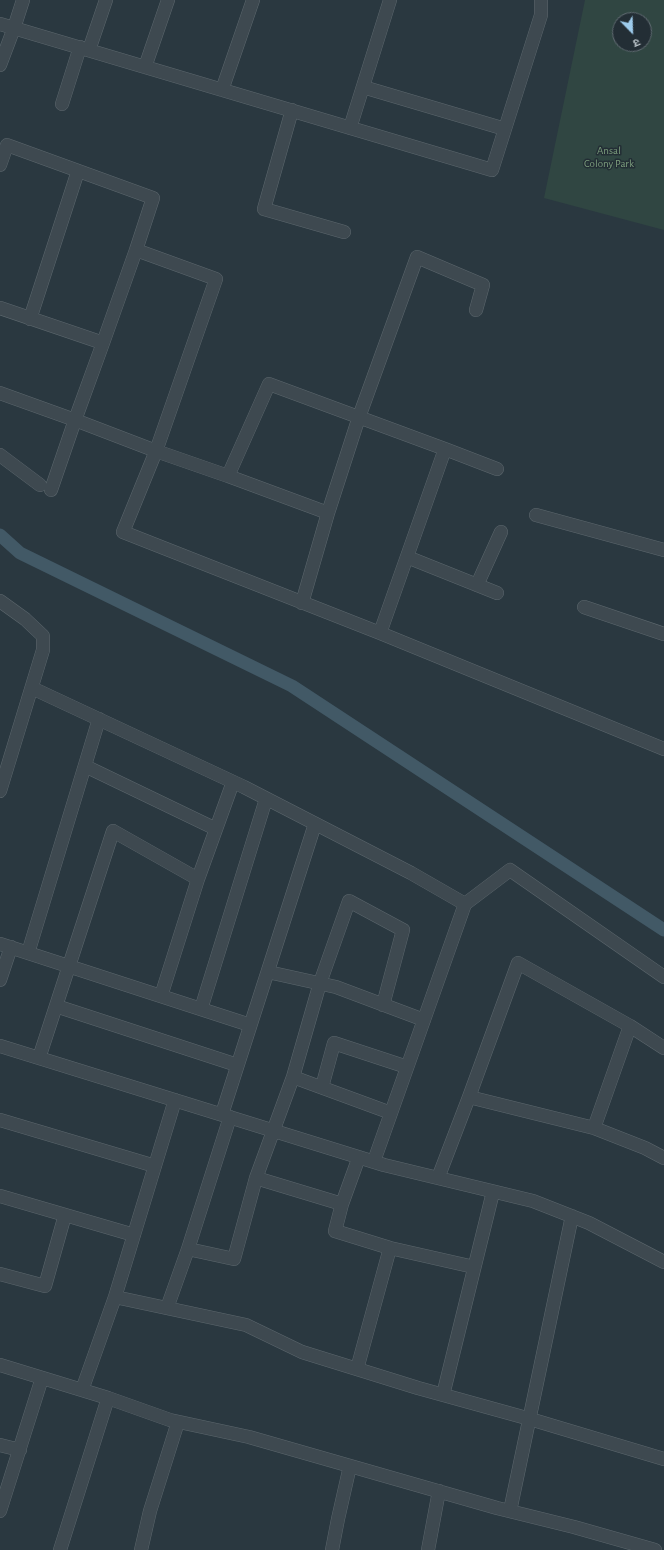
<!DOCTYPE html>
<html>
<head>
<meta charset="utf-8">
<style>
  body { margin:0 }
  #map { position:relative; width:664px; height:1550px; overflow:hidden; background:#2a3840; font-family:"Alegreya Sans","Noto Sans Devanagari",sans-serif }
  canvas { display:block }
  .north { position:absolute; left:612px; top:12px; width:40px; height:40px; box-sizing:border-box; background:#232e35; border:1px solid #606a71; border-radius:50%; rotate:157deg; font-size:11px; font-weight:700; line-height:16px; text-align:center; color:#bbc4ca }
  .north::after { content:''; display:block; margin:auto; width:14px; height:18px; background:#9eccec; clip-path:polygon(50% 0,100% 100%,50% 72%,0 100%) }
</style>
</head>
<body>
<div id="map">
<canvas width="664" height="1550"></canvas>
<div class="north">उ</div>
</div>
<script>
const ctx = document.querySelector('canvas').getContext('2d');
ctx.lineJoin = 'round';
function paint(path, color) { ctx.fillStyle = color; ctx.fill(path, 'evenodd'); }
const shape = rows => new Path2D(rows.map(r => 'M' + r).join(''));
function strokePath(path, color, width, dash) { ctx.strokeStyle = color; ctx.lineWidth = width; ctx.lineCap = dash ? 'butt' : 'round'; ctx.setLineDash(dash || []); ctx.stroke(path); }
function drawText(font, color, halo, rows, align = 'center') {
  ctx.font = font + ' "Alegreya Sans",sans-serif'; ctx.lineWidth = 3; ctx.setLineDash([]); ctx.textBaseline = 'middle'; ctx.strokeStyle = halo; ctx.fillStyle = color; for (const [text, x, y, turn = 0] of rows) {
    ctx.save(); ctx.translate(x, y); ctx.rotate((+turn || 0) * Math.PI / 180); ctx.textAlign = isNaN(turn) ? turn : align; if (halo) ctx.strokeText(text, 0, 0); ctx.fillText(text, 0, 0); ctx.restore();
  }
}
const green = shape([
  [585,0,664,0,664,230,544,198],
  [620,20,644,20,644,44,620,44]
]);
const canal = shape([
  [0,535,20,553,292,686,664,930]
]);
const street = shape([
  [0,24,492,170,541,15,541,0],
  [89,50,106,0],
  [0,65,14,28,23,0],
  [145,67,168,0],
  [363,87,505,129],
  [222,90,253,0],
  [62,104,80,47],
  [292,110,264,209,344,232],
  [350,128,390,0],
  [0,165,7,145,153,198,136,250],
  [0,308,103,343],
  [30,319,78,171],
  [0,393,75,420,156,451,216,279,136,250,103,343,75,420,51,490],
  [0,455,40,485],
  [228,476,156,451,123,532,380,633,664,749],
  [328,513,359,417,417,257,483,285,476,310],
  [536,515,664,550],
  [407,557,497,593],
  [477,585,501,532],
  [0,601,25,619,43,636,43,650,0,791],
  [302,603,328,513,228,476,269,384,445,449],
  [584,607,664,634],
  [380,633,445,449,497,469],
  [32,688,244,787,411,873,465,904,374,1161],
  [85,766,216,829],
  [198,879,233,782],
  [465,904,510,870,664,977],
  [0,944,250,1025],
  [28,953,99,719],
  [268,972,336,987,424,1020],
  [0,980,11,947],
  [56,1006,237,1065],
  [201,1009,266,799],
  [630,1026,664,1048],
  [0,1046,384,1165,533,1201,589,1223,664,1262],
  [39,1058,113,831,198,879,161,996],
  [293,1077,391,1113],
  [322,1087,334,1043,407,1067],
  [469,1097,594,1128,645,1148,664,1158],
  [222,1114,315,824],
  [0,1120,155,1166],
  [359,1157,342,1204,256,1178,293,1077,320,983,349,901,403,930,383,1005],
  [438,1178,469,1097,518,963,630,1026,594,1128],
  [0,1196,134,1235],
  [342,1204,335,1231,390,1248],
  [188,1249,230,1117],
  [0,1274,45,1286,65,1215],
  [115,1297,246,1325,302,1352,418,1388,530,1419,664,1459],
  [167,1308,188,1249,234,1259,256,1178],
  [0,1365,108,1398,170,1420,249,1437,497,1508,574,1527,655,1550],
  [357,1369,390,1248,474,1267],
  [82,1390,115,1297,175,1100],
  [443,1395,493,1192],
  [0,1445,20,1450],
  [0,1511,42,1378],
  [510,1511,572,1216],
  [60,1550,108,1398],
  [141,1550,150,1511,178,1422],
  [332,1550,338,1519,350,1466],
  [428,1550,439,1491]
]);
const parkNames = [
  ["Ansal",609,151],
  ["Colony Park",609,164]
];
paint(green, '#304642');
strokePath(canal, '#425966', 13);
strokePath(street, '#5c676d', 14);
strokePath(street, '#3e4950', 13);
drawText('11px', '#7c9d7d', '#232e35', parkNames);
</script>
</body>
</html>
